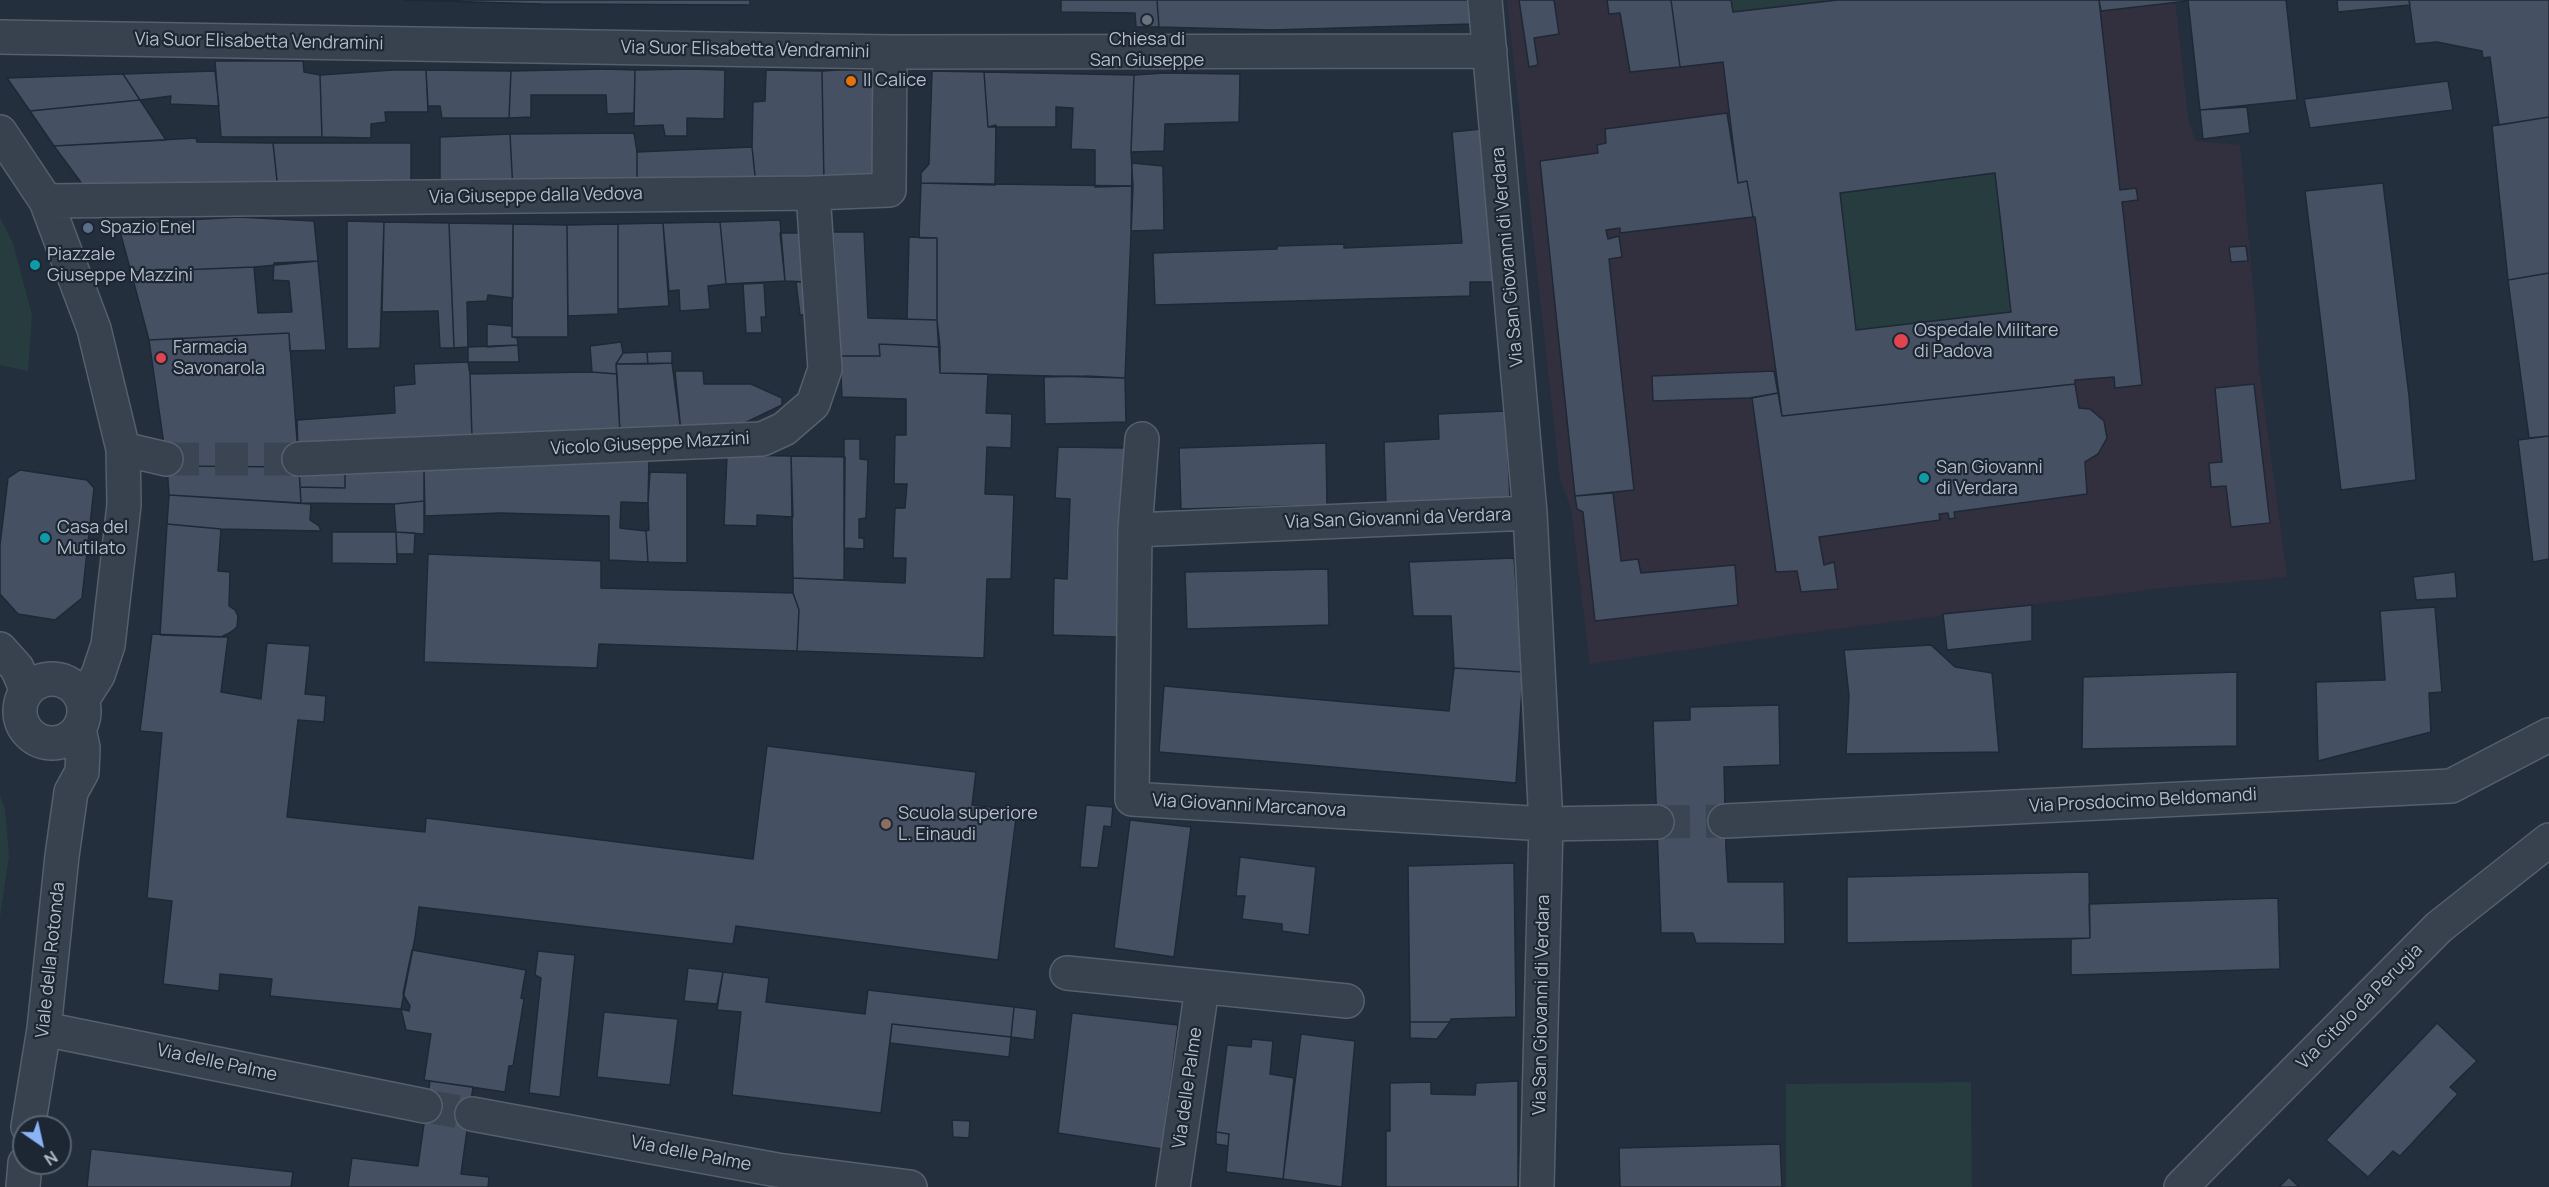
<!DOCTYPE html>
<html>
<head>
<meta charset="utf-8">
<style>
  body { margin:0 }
  #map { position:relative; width:2549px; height:1187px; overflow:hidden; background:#242f3e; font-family:Manrope,sans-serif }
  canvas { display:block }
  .north { position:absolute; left:12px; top:1115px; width:60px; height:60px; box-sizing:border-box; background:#1d2633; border:2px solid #59626f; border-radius:50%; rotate:146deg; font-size:16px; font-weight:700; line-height:24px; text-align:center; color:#b4bcc9 }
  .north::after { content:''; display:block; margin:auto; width:21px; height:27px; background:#8ab4f8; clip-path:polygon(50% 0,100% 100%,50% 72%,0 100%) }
</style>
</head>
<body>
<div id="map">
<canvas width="2549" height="1187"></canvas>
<div class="north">N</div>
</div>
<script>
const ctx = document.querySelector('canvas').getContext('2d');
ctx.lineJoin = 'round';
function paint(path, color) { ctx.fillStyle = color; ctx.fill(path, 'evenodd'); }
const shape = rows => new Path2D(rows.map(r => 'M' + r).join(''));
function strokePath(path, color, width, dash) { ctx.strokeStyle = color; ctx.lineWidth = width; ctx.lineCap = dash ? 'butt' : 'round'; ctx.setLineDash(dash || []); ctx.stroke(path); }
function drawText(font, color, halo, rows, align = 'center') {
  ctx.font = font + ' Manrope,sans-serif'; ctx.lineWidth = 4.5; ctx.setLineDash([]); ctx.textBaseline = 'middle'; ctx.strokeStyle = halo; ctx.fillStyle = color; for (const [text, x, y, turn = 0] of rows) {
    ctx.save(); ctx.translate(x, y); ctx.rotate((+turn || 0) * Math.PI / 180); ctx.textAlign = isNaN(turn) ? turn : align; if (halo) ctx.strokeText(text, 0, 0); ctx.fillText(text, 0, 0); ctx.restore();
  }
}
const medical = shape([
  [1507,0,2175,0,2188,117,2195,141,2240,145,2256,319,2258,362,2287,577,2162,588,1779,636,1590,664,1571,508,1560,479]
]);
const green = shape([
  [1731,0,1838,0,1733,12],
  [1995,173,2011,312,1856,330,1840,193],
  [0,218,13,243,32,315,28,371,0,365],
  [0,796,5,808,9,856,0,917],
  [1971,1082,1972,1187,1786,1187,1786,1084]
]);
const building = shape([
  [405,0,750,0,750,5,542,4,405,0],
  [1061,0,1157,0,1159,27,1136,27,1135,13,1061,12,1061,0],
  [1157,0,1468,0,1471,24,1272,30,1159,27,1157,0],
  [1519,0,1554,0,1559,34,1534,38,1538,65,1529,67,1519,0],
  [1607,0,1671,0,1680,67,1630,72,1620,13,1609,14,1607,0],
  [1671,0,1731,0,1733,12,1838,0,2099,0,2120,190,2136,188,2138,200,2122,202,2142,385,2115,388,2114,377,2075,380,2075,384,1782,416,1755,217,1753,217,1747,181,1738,183,1723,62,1680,67,1671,0],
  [1995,173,2011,312,1856,330,1840,193,1995,173],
  [2099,0,2188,0,2188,1,2101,11,2099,0],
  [2188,0,2286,0,2297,100,2200,110,2188,0],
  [2337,0,2409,0,2410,5,2338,12,2337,0],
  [2409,0,2549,0,2549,117,2499,125,2490,57,2483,58,2482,51,2437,42,2415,44,2409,0],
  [215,61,303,61,304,72,320,75,322,137,221,137,215,61],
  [606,69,635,70,634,113,607,114,606,95,531,95,531,117,509,118,511,71,606,69],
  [690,69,725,70,724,119,687,118,687,136,665,136,663,125,634,126,635,70,690,69],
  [393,70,426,70,428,112,385,112,386,122,371,124,371,138,322,137,320,75,393,70],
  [426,70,511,71,509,118,442,118,440,106,428,106,426,70],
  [766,70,822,71,824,184,756,185,752,147,753,102,765,101,766,70],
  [839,70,877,70,885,175,824,184,822,71,839,70],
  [215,71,219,106,170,104,171,96,140,100,123,74,215,71],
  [932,71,984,72,988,127,996,125,995,185,921,183,921,173,929,164,932,71],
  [984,72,1134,75,1131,152,1133,186,1095,187,1095,150,1071,149,1073,108,1056,107,1056,127,988,127,984,72],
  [1164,73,1240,74,1239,122,1165,124,1164,151,1131,152,1134,75,1164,73],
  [123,74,140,100,30,111,7,78,123,74],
  [2448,81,2453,110,2310,128,2304,99,2448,81],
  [140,100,166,140,54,146,30,111,140,100],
  [2247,107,2250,133,2203,139,2200,110,2247,107],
  [1727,113,1738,183,1747,181,1753,217,1620,233,1620,228,1606,230,1608,239,1619,236,1622,257,1609,259,1634,490,1575,496,1540,161,1598,153,1597,145,1606,143,1605,129,1727,113],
  [2549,117,2549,273,2508,280,2492,126,2549,117],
  [1481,129,1494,282,1470,282,1470,296,1155,305,1153,253,1277,249,1277,246,1344,244,1344,248,1462,243,1452,132,1481,129],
  [634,133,637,152,637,188,513,191,510,134,634,133],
  [510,134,513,191,440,190,440,137,510,134],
  [196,138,197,142,273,143,278,190,91,196,54,146,196,138],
  [273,143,411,143,411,190,278,190,273,143],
  [752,147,756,185,637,188,637,152,752,147],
  [1132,163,1163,166,1164,230,1131,231,1132,163],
  [921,183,1133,186,1125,378,940,373,937,320,937,238,919,238,921,183],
  [2383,183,2409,396,2416,480,2341,490,2305,191,2383,183],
  [239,217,314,221,318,261,254,267,131,272,118,224,239,217],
  [780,220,785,281,726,284,720,222,780,220],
  [347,221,384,222,380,348,347,349,347,221],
  [384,222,449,223,454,348,440,348,438,311,382,312,384,222],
  [720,222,726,284,708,286,710,309,680,311,679,290,669,291,663,223,720,222],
  [449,223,513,224,513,298,488,295,487,301,467,302,468,347,454,348,449,223],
  [663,223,669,306,618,309,618,224,663,223],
  [513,224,567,225,568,337,512,337,513,224],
  [618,224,618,314,568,316,567,225,618,224],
  [833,232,864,232,868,318,937,320,940,347,879,344,880,356,840,356,833,232],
  [780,233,806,233,809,282,785,281,780,233],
  [909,237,937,238,937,320,907,319,909,237],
  [2246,246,2248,261,2231,262,2229,247,2246,246],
  [318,261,326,350,290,351,289,333,149,340,131,272,254,267,258,313,292,312,289,281,273,280,274,263,318,261],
  [2549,273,2549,436,2529,438,2508,280,2549,273],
  [796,282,809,282,813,314,800,315,796,282],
  [764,283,766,317,761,317,762,333,746,333,743,284,764,283],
  [487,324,512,326,512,337,517,338,518,345,487,347,487,324],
  [289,333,299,467,167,466,149,340,289,333],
  [621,342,623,353,616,364,617,374,592,372,590,346,621,342],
  [879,344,940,347,940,373,988,374,986,413,1012,414,1011,448,987,447,985,494,1014,495,1011,579,987,579,984,658,797,651,799,610,793,593,793,578,905,583,906,558,893,558,895,508,905,508,907,484,894,484,895,435,906,435,906,399,842,397,840,356,880,356,879,344],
  [518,345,519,362,468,362,468,347,518,345],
  [672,351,672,363,648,364,647,352,672,351],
  [647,352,648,364,616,364,623,353,647,352],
  [468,362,470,374,472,438,298,451,297,420,395,413,394,386,415,384,414,364,468,362],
  [672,363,681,432,620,432,616,364,672,363],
  [675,371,703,371,704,384,751,384,782,398,782,405,726,432,681,432,675,371],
  [1774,371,1778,393,1749,398,1653,401,1652,376,1774,371],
  [592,372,617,374,620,432,472,438,470,374,592,372],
  [1086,376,1125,378,1126,422,1045,424,1044,377,1086,376],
  [2075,384,2079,408,2090,409,2104,421,2107,438,2098,454,2085,462,2087,494,1954,512,1955,518,1949,519,1948,513,1939,514,1940,520,1819,537,1824,565,1834,562,1838,589,1801,592,1797,571,1776,572,1752,398,1778,393,1782,416,2075,384],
  [2254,384,2270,523,2231,527,2226,486,2211,487,2209,463,2222,462,2215,388,2254,384],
  [1506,411,1510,500,1386,503,1384,442,1439,439,1438,414,1506,411],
  [2549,436,2549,559,2533,562,2518,440,2549,436],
  [844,439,860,439,860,459,868,460,866,518,859,519,859,538,864,538,864,549,844,548,844,439],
  [1326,443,1327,505,1181,509,1179,448,1326,443],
  [1058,447,1125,448,1117,637,1053,635,1054,578,1067,579,1070,499,1055,498,1058,447],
  [727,455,791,456,793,517,757,515,757,526,724,525,727,455],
  [649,456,648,503,621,502,620,528,646,531,648,562,609,560,609,516,500,513,425,516,424,470,649,456],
  [791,456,845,457,844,580,793,578,791,456],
  [167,466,299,467,301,503,169,495,167,466],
  [299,467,345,468,345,488,300,487,299,467],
  [345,468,424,470,424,501,394,504,301,503,300,487,345,488,345,468],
  [20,470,87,480,94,488,82,598,55,620,18,614,0,594,0,545,8,478,20,470],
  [650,472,687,473,687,563,648,562,646,531,649,530,648,503,650,472],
  [1613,493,1621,561,1638,559,1641,573,1735,565,1738,605,1595,621,1583,512,1577,509,1575,496,1613,493],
  [169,495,311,504,310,520,319,526,321,531,221,529,167,524,169,495],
  [424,501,424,534,396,532,394,504,424,501],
  [167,524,221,529,218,571,230,572,229,606,235,610,238,616,237,627,231,632,221,637,160,635,167,524],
  [332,532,396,532,397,564,332,563,332,532],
  [396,532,415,533,414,554,397,554,396,532],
  [428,554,601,561,601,588,793,593,799,610,797,651,599,644,597,668,424,662,428,554],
  [1514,558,1523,672,1454,668,1451,616,1413,616,1409,562,1514,558],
  [1328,569,1329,625,1187,629,1185,572,1328,569],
  [2455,572,2457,598,2416,600,2413,577,2455,572],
  [2032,605,2032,641,1947,650,1943,614,2032,605],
  [2435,607,2442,692,2429,693,2431,732,2318,761,2316,682,2385,680,2380,611,2435,607],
  [152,634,228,637,221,692,261,699,267,643,310,646,305,694,326,696,324,722,298,720,287,817,425,832,426,818,753,859,767,746,976,772,972,805,1017,810,998,960,736,926,733,944,419,907,415,938,401,1009,270,996,272,979,220,974,219,991,163,984,172,901,147,898,162,733,140,731,152,634],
  [1931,645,1955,667,1992,673,1999,752,1846,754,1849,696,1844,650,1931,645],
  [1454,668,1523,672,1516,783,1159,752,1164,686,1449,711,1454,668],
  [2237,672,2237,746,2082,749,2083,677,2237,672],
  [1779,705,1780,765,1724,767,1726,848,1728,882,1784,882,1785,944,1696,943,1693,933,1661,933,1653,721,1690,720,1690,707,1779,705],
  [1086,805,1113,807,1111,827,1104,826,1098,868,1080,867,1086,805],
  [1130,820,1191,827,1174,957,1114,948,1130,820],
  [1240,857,1316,867,1309,935,1282,931,1282,924,1242,919,1245,896,1236,896,1240,857],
  [1514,863,1516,1017,1451,1019,1450,1022,1410,1022,1408,866,1514,863],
  [2089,872,2090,938,1847,943,1847,877,2089,872],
  [2278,898,2280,969,2071,975,2071,939,2090,938,2089,904,2278,898],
  [412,950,526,970,521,998,524,999,513,1066,509,1066,505,1092,424,1080,431,1034,406,1030,401,1009,409,1011,410,1006,403,994,412,950],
  [538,951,575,955,560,1097,529,1093,541,978,535,975,538,951],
  [688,968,723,972,717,1004,684,1001,688,968],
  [723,972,769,978,766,1002,865,1014,868,990,1014,1007,1011,1037,892,1024,881,1113,732,1095,741,1012,717,1010,723,972],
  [1014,1007,1037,1010,1034,1040,1011,1037,1014,1007],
  [604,1012,678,1019,670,1085,597,1077,604,1012],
  [1072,1013,1178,1025,1162,1149,1058,1133,1072,1013],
  [1410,1022,1450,1022,1437,1039,1410,1038,1410,1022],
  [2437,1023,2477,1061,2450,1087,2458,1094,2400,1156,2393,1151,2368,1177,2326,1140,2437,1023],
  [892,1024,1011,1037,1009,1057,890,1043,892,1024],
  [1301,1034,1355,1041,1342,1187,1283,1179,1301,1034],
  [1252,1039,1273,1041,1270,1074,1294,1078,1283,1179,1226,1172,1229,1134,1216,1132,1227,1045,1251,1047,1252,1039],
  [430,1081,473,1087,461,1174,489,1177,488,1187,348,1187,352,1158,418,1166,430,1081],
  [1518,1081,1518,1187,1386,1187,1386,1131,1390,1131,1390,1083,1431,1082,1431,1094,1475,1095,1476,1083,1518,1081],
  [952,1120,970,1121,969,1138,953,1137,952,1120],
  [1216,1132,1229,1134,1228,1146,1216,1144,1216,1132],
  [1780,1144,1782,1187,1620,1187,1619,1148,1780,1144],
  [91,1149,293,1172,291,1187,87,1187,91,1149],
  [2289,1177,2299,1187,2279,1187,2289,1177]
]);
const streetTunnel = shape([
  [166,459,299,459],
  [1657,822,1725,821],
  [425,1106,472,1114]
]);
const street = shape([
  [1485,0,1530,513,1546,824,1537,1187],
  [0,37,890,52,1490,51],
  [0,132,46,201,94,329,123,449,124,505,108,645,98,675,82,700],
  [46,201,813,193,889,190,890,52],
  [1142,439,1135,530,1132,799,1546,824,1657,822],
  [123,449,166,459],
  [299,459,762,439,784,429,813,404,825,369,813,193],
  [1135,530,1530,513],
  [0,649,17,668,27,691],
  '20 711a32 32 0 1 1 64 0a32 32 0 1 1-64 0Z',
  [1725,821,2451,786,2549,735],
  [1067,973,1347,1001],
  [44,1029,425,1106],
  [472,1114,777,1170,910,1187],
  [28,1127,44,1029,62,856,71,792,82,772,83,748,79,728],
  [23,1187,25,1163],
  [1173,1187,1202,988],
  [2181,1187,2439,927,2549,840]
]);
const markers = [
  [1147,20,6,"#6b7280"],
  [851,81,6,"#e8710a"],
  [88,228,6,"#5c6f8a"],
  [35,265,6,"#0f9aa8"],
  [1901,341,8,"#e0444e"],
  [161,358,6,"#e0444e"],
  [1924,478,6,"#0f9aa8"],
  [45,538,6,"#0f9aa8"],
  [886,824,6,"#8d6e63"]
];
const poiNames = [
  ["Chiesa di",1147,40,"center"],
  ["San Giuseppe",1147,61,"center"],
  ["Il Calice",863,81],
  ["Spazio Enel",100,228],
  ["Piazzale",47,255],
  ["Giuseppe Mazzini",47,276],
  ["Ospedale Militare",1914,331],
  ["di Padova",1914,352],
  ["Farmacia",173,348],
  ["Savonarola",173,369],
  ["San Giovanni",1936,468],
  ["di Verdara",1936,489],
  ["Casa del",57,528],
  ["Mutilato",57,549],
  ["Scuola superiore",898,814],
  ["L. Einaudi",898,835]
];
const streetNames = [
  ["Via Suor Elisabetta Vendramini",259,42,1],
  ["Via Suor Elisabetta Vendramini",745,50,1],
  ["Via Giuseppe dalla Vedova",536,196,-1],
  ["Via San Giovanni di Verdara",1508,257,-95],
  ["Vicolo Giuseppe Mazzini",650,444,-3],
  ["Via San Giovanni da Verdara",1398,519,-2],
  ["Via Prosdocimo Beldomandi",2143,801,-3],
  ["Via Giovanni Marcanova",1249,806,3],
  ["Viale della Rotonda",51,960,-84],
  ["Via San Giovanni di Verdara",1542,1005,-89],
  ["Via Citolo da Perugia",2360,1007,-45],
  ["Via delle Palme",217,1063,12],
  ["Via delle Palme",1188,1088,-82],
  ["Via delle Palme",691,1154,11]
];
paint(medical, '#32303f');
paint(green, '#263c3f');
paint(building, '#455162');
strokePath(building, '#1f2835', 1.5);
strokePath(streetTunnel, '#3a4453', 33, [33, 16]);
strokePath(street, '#565f6c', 36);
strokePath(street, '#38414e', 33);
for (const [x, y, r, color] of markers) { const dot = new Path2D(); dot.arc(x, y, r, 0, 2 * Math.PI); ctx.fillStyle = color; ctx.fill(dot); strokePath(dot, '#1d2633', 2); }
drawText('18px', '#b4bcc9', '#1d2633', poiNames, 'left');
drawText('18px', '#b4bcc9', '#1d2633', streetNames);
</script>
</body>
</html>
